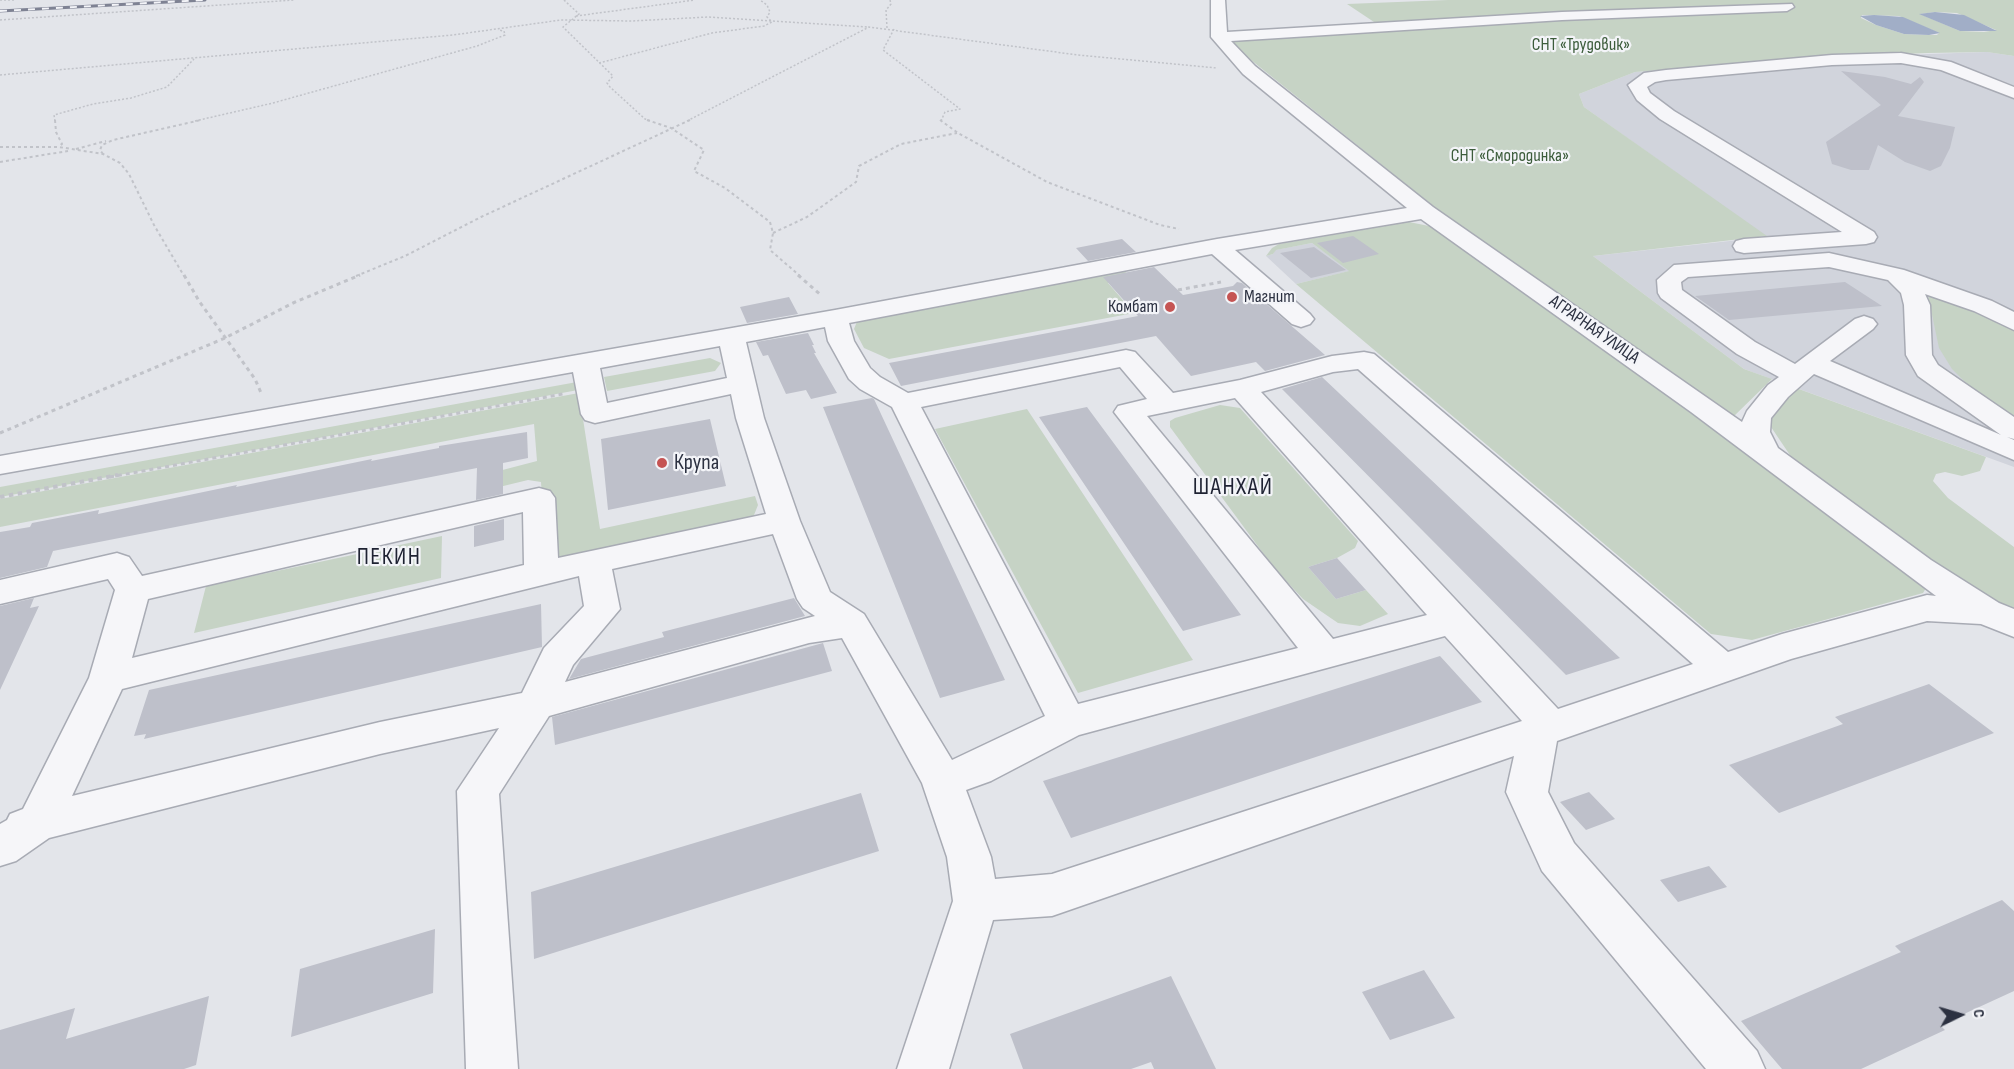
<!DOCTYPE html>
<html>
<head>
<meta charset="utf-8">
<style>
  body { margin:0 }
  #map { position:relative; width:2014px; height:1069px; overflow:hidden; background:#e3e5ea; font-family:"Sofia Sans Condensed",sans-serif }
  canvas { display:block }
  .north { position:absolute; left:1930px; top:985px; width:60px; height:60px; -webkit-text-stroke:4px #f3f4f8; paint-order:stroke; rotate:85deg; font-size:16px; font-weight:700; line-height:24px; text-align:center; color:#2c3141 }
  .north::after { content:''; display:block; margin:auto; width:21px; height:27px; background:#2c3141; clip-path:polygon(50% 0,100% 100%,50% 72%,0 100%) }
</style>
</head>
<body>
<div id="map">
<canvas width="2014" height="1069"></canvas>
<div class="north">С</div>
</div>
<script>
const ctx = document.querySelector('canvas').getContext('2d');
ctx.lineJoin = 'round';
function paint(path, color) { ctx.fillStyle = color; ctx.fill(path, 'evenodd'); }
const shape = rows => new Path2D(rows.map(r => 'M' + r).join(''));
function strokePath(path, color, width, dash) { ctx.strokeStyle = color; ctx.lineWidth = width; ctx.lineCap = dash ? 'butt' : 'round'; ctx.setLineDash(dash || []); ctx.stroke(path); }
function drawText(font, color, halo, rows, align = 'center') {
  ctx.font = font + ' "Sofia Sans Condensed",sans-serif'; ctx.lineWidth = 4.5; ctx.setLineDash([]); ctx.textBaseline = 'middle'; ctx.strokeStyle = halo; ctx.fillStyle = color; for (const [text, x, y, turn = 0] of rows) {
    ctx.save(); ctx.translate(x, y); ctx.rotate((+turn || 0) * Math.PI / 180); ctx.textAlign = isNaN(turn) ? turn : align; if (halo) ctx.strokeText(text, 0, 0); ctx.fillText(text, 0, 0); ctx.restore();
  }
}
const built = shape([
  [1987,52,2014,56,2014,467,1744,369,1593,256,1766,237,1584,107,1579,94,1635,72,1812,58],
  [1312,243,1350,271,1296,284,1266,256,1273,254,1275,250]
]);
const green = shape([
  [1448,0,2014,0,2014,56,1987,52,1928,53,1812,58,1635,72,1579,94,1584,107,1767,236,1593,256,1744,369,1772,379,1732,418,1627,346,1442,213,1226,40,1377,24,1347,4],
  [1935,12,1957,13,1996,30,1984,32,1960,31,1920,14],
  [1862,15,1899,16,1939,33,1937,35,1929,35,1904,34,1876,25,1861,18],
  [1409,222,1434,227,1618,359,1926,588,1923,593,1752,640,1711,634,1296,284,1349,271,1312,243,1276,250,1273,254,1266,256,1272,248,1279,244],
  [1123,269,1128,275,1108,283,1134,313,889,359,864,348,854,329,858,319],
  [1927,291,1982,310,2014,328,2014,420,1977,394,1952,369,1939,348],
  [710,358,721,363,715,371,607,391,604,377],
  [577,382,578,390,0,497,0,487],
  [1796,388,1986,457,1980,471,1962,476,1945,472,1936,474,1933,481,1948,498,2014,547,2014,611,1961,585,1798,467,1771,427,1771,414],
  [579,393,600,529,755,496,758,505,754,515,744,523,562,563,545,547,541,482,528,480,491,489,491,473,537,461,534,424,0,527,0,499],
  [1220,405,1240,408,1358,541,1355,548,1337,558,1308,567,1336,599,1366,590,1388,614,1360,626,1338,623,1303,599,1274,568,1170,427,1170,421,1175,418],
  [1027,409,1175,633,1193,660,1078,693,935,429],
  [442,536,441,578,194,633,206,586]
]);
const water = shape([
  [1935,12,1964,15,1997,31,1960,31,1919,14],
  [1874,15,1903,17,1940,33,1929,35,1904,34,1876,25,1860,16]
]);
const building = shape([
  [1841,71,1885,77,1911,84,1920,77,1924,82,1898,116,1955,127,1950,148,1941,166,1930,171,1905,162,1878,145,1869,170,1851,170,1832,164,1826,142,1881,105],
  [1353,236,1379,254,1343,263,1317,243],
  [1122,239,1136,252,1088,261,1076,248],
  [1314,247,1346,270,1311,278,1280,253],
  [1154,267,1183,295,1233,286,1237,282,1242,283,1325,355,1265,371,1256,362,1191,376,1156,336,901,386,889,363,1138,316,1103,277],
  [1845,282,1882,306,1729,320,1695,296],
  [789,297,798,314,747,323,740,307],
  [808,333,814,345,812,345,816,353,814,353,837,393,811,399,806,390,786,394,768,355,763,356,756,342],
  [1322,377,1620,658,1566,675,1282,389],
  [872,398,874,399,1005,680,940,698,823,407],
  [1087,407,1241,615,1183,631,1039,417],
  [710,419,726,486,608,510,601,439],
  [527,432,528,458,503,463,503,494,476,500,477,468,53,551,47,567,0,578,0,532,30,527,32,523,99,510,98,514,237,485,236,487,372,459,371,461,439,448,439,446],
  [504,519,504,540,474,547,474,526],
  [1337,558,1366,590,1336,599,1308,567],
  [34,598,30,608,39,606,0,690,0,606],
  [794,598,805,616,569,679,581,659,664,637,662,632],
  [541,604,542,647,144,739,146,734,134,736,149,690],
  [823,643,832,671,555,745,552,717],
  [1440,656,1482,702,1071,838,1043,781],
  [1929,684,1994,733,1779,813,1729,765,1843,724,1835,717],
  [1589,792,1615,819,1586,830,1560,802],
  [861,793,879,851,534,959,531,892],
  [1709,866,1727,887,1678,902,1660,880],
  [2002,900,2014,911,2014,991,1940,1025,1945,1030,1861,1069,1782,1069,1741,1021,1901,952,1895,946],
  [435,929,433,993,291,1037,300,969],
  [1424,970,1455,1018,1390,1040,1362,992],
  [1171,976,1216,1069,1154,1069,1151,1062,1131,1069,1023,1069,1010,1034],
  [209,996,196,1065,184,1069,0,1069,0,1030,75,1008,66,1039]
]);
const pathFar3 = shape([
  [0,0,14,0],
  [564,0,579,14,563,27,613,76,607,83,610,87,645,119,651,121],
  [576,16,695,0],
  [0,20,294,0],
  [887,28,886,10,891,4,890,0],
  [894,29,883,50,960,109,945,112,941,121],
  [599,63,712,33,764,26,772,22,767,17,770,12,767,5,760,0],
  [0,75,453,35,561,20,632,21,708,17,868,27],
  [55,121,54,115,93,104,131,98,167,87,194,59],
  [195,121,273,103,477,46,505,35,504,31,498,30],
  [687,121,869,27,1078,55,1217,68]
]);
const pathFar2 = shape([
  [55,120,56,132,62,144,59,147],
  [647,120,671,128,704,150,694,171,725,188,770,222,773,233,770,250,800,276],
  [940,120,958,133,1047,182,1160,225,1179,229],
  [0,147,59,147,103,154,120,163,129,174,154,225,184,276],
  [76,149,106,141],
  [103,154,100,150,102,145,113,140,201,120],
  [0,162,68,151],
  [773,233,807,217,856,182,859,166,901,144,957,133],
  [356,276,405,256,481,217,690,120]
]);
const pathFar1 = shape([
  [184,275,199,301,255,379,262,395],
  [798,275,822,296],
  [1178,290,1221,282],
  [0,433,225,338,293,303,360,275],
  [110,477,563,394]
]);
const path = shape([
  [0,497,118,475]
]);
const minor = shape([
  [1211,0,1225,0,1227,32,1562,12,1792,4,1794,7,1787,11,1562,20,1231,41,1255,66,1433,207,1742,422,1747,411,1768,385,1779,377,1737,354,1661,298,1658,293,1657,280,1674,265,1829,253,1904,270,1992,301,2014,312,2014,330,1974,311,1925,294,1930,305,1932,355,1938,365,2014,417,2014,439,2007,437,2014,440,2014,460,1814,374,1788,397,1771,418,1770,432,1778,448,1931,560,1999,603,2014,609,2014,637,1981,624,1927,621,1791,659,1557,741,1548,792,1574,843,1757,1051,1765,1069,1706,1069,1542,871,1506,792,1514,756,1052,916,993,920,949,1069,897,1069,953,901,947,857,922,783,842,638,809,643,549,716,499,794,518,1069,466,1069,457,791,499,728,380,754,49,838,16,861,0,866,0,824,7,820,10,814,23,809,89,678,115,590,108,579,0,604,0,580,117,553,129,557,142,576,539,488,550,491,555,498,558,558,766,514,736,418,731,394,595,423,585,420,581,414,573,372,0,474,0,456,835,310,1217,239,1407,208,1243,74,1211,37,1211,0],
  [1421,219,1691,412,1936,596,1927,595,1782,634,1728,652,1374,354,1364,352,1332,356,1240,380,1173,393,1135,352,1126,350,908,393,880,377,870,368,854,341,849,323,1212,254,1292,324,1301,327,1310,324,1314,319,1310,314,1235,250,1421,219],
  [1829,267,1888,280,1901,293,1904,305,1906,355,1918,376,2001,435,1830,361,1873,329,1877,324,1873,319,1864,316,1855,319,1795,364,1755,342,1682,290,1681,282,1688,277,1829,267],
  [825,327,828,341,849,379,860,389,892,407,1045,716,952,760,864,614,830,592,800,521,764,418,746,342,825,327],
  [720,346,727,378,607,403,600,368,720,346],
  [1120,367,1147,399,1118,406,1114,412,1298,648,1078,704,921,407,1120,367],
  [1358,369,1693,664,1558,709,1261,392,1333,372,1358,369],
  [1235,398,1427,615,1333,639,1147,416,1235,398],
  [523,512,524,565,132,658,148,599,523,512],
  [773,534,797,599,803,608,815,616,565,682,573,665,620,609,612,569,773,534],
  [579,576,584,606,544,648,522,693,380,722,72,796,122,689,579,576],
  [1445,636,1522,721,1052,874,995,879,991,857,966,790,991,781,1079,735,1445,636],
  [1901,53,1951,62,2014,87,2014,98,1941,70,1901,63,1832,65,1666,80,1655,82,1647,87,1650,93,1674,111,1874,232,1877,237,1874,242,1866,244,1744,253,1736,251,1733,246,1736,241,1744,239,1842,232,1660,119,1637,100,1628,85,1644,73,1666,70,1832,55,1901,53]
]);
const rail = shape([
  [0,11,205,0]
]);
const markers = [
  [1232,297,6,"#c55453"],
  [1170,307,6,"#c55453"],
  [662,463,6,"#c55453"]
];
const farParknames = [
  ["СНТ «Трудовик»",1581,45],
  ["СНТ «Смородинка»",1510,156]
];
const farPoinames = [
  ["Магнит",1244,297],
  ["Комбат",1158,307,"right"]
];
const farStreetnames = [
  ["АГРАРНАЯ УЛИЦА",1594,330,35]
];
const poiNames = [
  ["Крупа",674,463]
];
const neighbourhoodNames = [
  ["ШАНХАЙ",1233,488],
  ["ПЕКИН",389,558]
];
paint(built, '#d1d4dc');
paint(green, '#c6d3c5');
paint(water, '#a1aec7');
paint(building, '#bec0ca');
strokePath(minor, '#a8abb4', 3);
strokePath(pathFar3, '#c1c3c9', 1.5, [2, 2]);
strokePath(pathFar2, '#c1c3c9', 2, [3, 3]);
strokePath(pathFar1, '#c1c3c9', 3, [4, 4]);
strokePath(path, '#c1c3c9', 4, [4.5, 4.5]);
paint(minor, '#f6f6f9');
strokePath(rail, '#7e8293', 3);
strokePath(rail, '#f3f4f8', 2, [7]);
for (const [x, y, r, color] of markers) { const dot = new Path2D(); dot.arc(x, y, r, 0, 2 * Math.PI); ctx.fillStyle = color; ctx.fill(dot); strokePath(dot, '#f3f4f8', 2); }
drawText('18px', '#3c5c3b', '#f3f4f8', farParknames);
drawText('18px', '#2c3141', '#f3f4f8', farPoinames, 'left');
drawText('18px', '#2c3141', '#f3f4f8', farStreetnames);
drawText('22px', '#2c3141', '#f3f4f8', poiNames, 'left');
ctx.letterSpacing = '1.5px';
drawText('24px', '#1e2232', '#f3f4f8', neighbourhoodNames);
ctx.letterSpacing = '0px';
</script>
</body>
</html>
